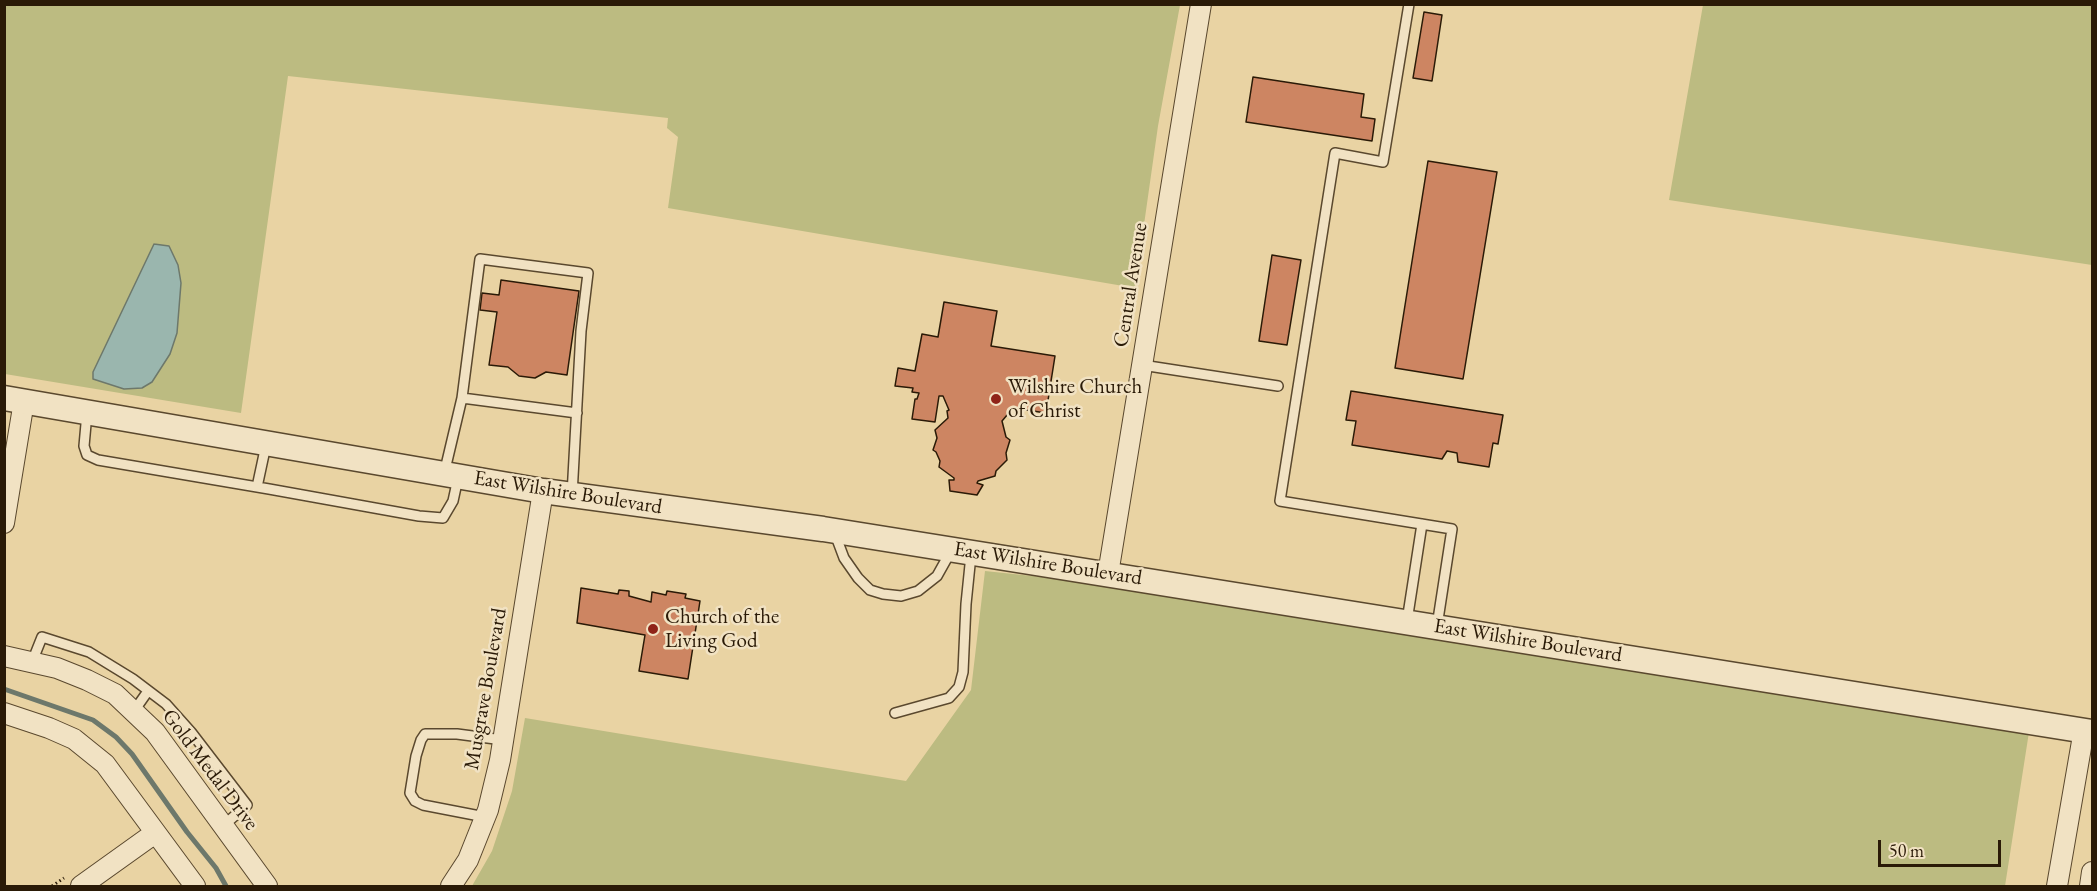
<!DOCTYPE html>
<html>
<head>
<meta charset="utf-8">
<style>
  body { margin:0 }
  #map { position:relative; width:2097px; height:891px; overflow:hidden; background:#e9d3a3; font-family:"EB Garamond",serif }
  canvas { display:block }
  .frame { position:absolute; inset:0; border:6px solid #2a1a07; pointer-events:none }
  .scale { position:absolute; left:1878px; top:840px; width:123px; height:27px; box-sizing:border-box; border:3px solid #2a1a07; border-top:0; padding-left:8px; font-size:18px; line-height:21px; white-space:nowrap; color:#2a1a07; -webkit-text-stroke:4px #f1e2c3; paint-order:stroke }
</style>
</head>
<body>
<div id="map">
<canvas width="2097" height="891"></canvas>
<div class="frame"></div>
<div class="scale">50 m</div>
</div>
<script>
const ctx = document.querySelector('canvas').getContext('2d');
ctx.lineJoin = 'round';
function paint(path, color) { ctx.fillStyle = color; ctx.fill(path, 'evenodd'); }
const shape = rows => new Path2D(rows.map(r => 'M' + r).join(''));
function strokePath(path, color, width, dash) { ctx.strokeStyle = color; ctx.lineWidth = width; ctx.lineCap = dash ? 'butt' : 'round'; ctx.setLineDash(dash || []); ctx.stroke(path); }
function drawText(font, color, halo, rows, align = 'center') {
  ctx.font = font + ' "EB Garamond",serif'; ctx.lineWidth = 5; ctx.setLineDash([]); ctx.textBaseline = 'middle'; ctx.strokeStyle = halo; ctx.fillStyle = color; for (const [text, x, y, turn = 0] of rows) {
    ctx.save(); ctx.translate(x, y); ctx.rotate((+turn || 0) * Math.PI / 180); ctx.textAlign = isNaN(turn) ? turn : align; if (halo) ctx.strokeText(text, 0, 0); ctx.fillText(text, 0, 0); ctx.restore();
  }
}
const green = shape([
  [5,5,1180,5,1158,126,1135,288,668,208,678,137,667,128,668,118,288,76,241,413,5,374],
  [1703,5,2092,5,2092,265,1669,200],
  [985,571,1108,584,2029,732,2005,886,472,886,492,851,512,791,525,718,906,781,971,690]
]);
const water = shape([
  [154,244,169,246,178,265,181,283,177,333,170,354,152,382,142,388,124,389,93,379,93,372,154,244]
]);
const stream = shape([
  [4,689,93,720,116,737,132,754,187,832,216,868,226,886]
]);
const building = shape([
  [1424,12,1442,15,1432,81,1413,78,1424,12],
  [1253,77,1364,94,1361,117,1375,119,1372,141,1246,122,1253,77],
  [1428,161,1497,172,1463,379,1395,368,1428,161],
  [1272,255,1301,260,1287,345,1259,341,1272,255],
  [501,280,579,291,567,375,546,372,535,378,519,376,508,367,489,365,497,312,480,310,482,293,499,295,501,280],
  [944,302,997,311,991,346,1055,356,1046,413,1013,408,1002,421,1006,437,1010,440,1006,453,1007,460,996,471,995,476,978,481,977,483,983,485,977,495,950,491,949,480,954,480,954,478,939,467,940,461,936,452,933,450,937,438,935,430,948,418,947,411,949,410,943,396,939,396,935,422,912,419,915,399,917,399,919,393,912,392,913,388,895,386,898,368,915,371,922,334,938,337,944,302],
  [1351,391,1503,415,1498,444,1493,443,1489,467,1458,462,1457,453,1447,451,1442,459,1352,445,1356,421,1346,420,1351,391],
  [581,588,618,594,619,590,629,591,629,596,651,602,652,592,666,595,667,591,686,594,685,598,700,601,688,679,639,671,645,635,577,623,581,588]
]);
const path = shape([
  [52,886,64,878]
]);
const service = shape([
  [1409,4,1383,162,1335,153,1280,501,1452,529,1437,626],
  [1142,365,1278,386],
  [462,398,577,413],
  [87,413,84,446,87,455,98,460,269,489,419,516,443,518,453,501,458,478],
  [444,474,462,398,480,259,588,273,581,331,572,495],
  [257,487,266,445],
  [835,534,844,558,858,578,870,590,883,594,901,596,918,591,937,576,951,551],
  [1407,621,1422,524],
  [32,662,42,637,89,652,133,679,166,704,191,732,247,805,223,826],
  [134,711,148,691],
  [895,713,949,698,959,687,963,672,966,604,971,555],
  [485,817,423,805,415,801,410,793,416,756,421,740,425,734,457,734,503,740]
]);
const minor = shape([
  [4,523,24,401],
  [1108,574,1201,4],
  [4,656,57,668,87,680,115,694,155,732,267,886],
  [4,713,49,728,74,739,105,764,195,886],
  [81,886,155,833],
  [451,886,468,860,488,810,500,760,543,491],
  [2057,886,2084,730],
  [2090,886,2092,872]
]);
const tertiary = shape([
  [4,398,543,491,823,529,2092,732]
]);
const markers = [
  [996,399,6,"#8f2418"],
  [653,629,6,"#8f2418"]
];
const streetNames = [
  ["Central Avenue",1131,285,-81],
  ["East Wilshire Boulevard",568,493,9],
  ["East Wilshire Boulevard",1048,564,9],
  ["East Wilshire Boulevard",1528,641,9],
  ["Musgrave Boulevard",486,689,-80],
  ["Gold Medal Drive",210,770,53]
];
const poiNames = [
  ["Wilshire Church",1008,387],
  ["of Christ",1008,411],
  ["Church of the",665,617],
  ["Living God",665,641]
];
paint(green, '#bcbb81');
paint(water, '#9ab6ae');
strokePath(water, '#6d786b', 1.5);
strokePath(stream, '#6d786b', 5);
paint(building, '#cd8562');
strokePath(building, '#2a1a07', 1.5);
strokePath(service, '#5a482e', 12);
strokePath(minor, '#5a482e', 22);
strokePath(tertiary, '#5a482e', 27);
strokePath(path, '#2a1a07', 3, [1.5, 3]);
strokePath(service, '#f1e2c3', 9);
strokePath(minor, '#f1e2c3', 20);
strokePath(tertiary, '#f1e2c3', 24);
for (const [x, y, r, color] of markers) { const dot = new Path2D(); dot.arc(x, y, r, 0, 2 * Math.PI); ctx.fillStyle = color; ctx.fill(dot); strokePath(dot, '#f1e2c3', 2); }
drawText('21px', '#2a1a07', '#f1e2c3', streetNames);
drawText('21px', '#2a1a07', '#f1e2c3', poiNames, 'left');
</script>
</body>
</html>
